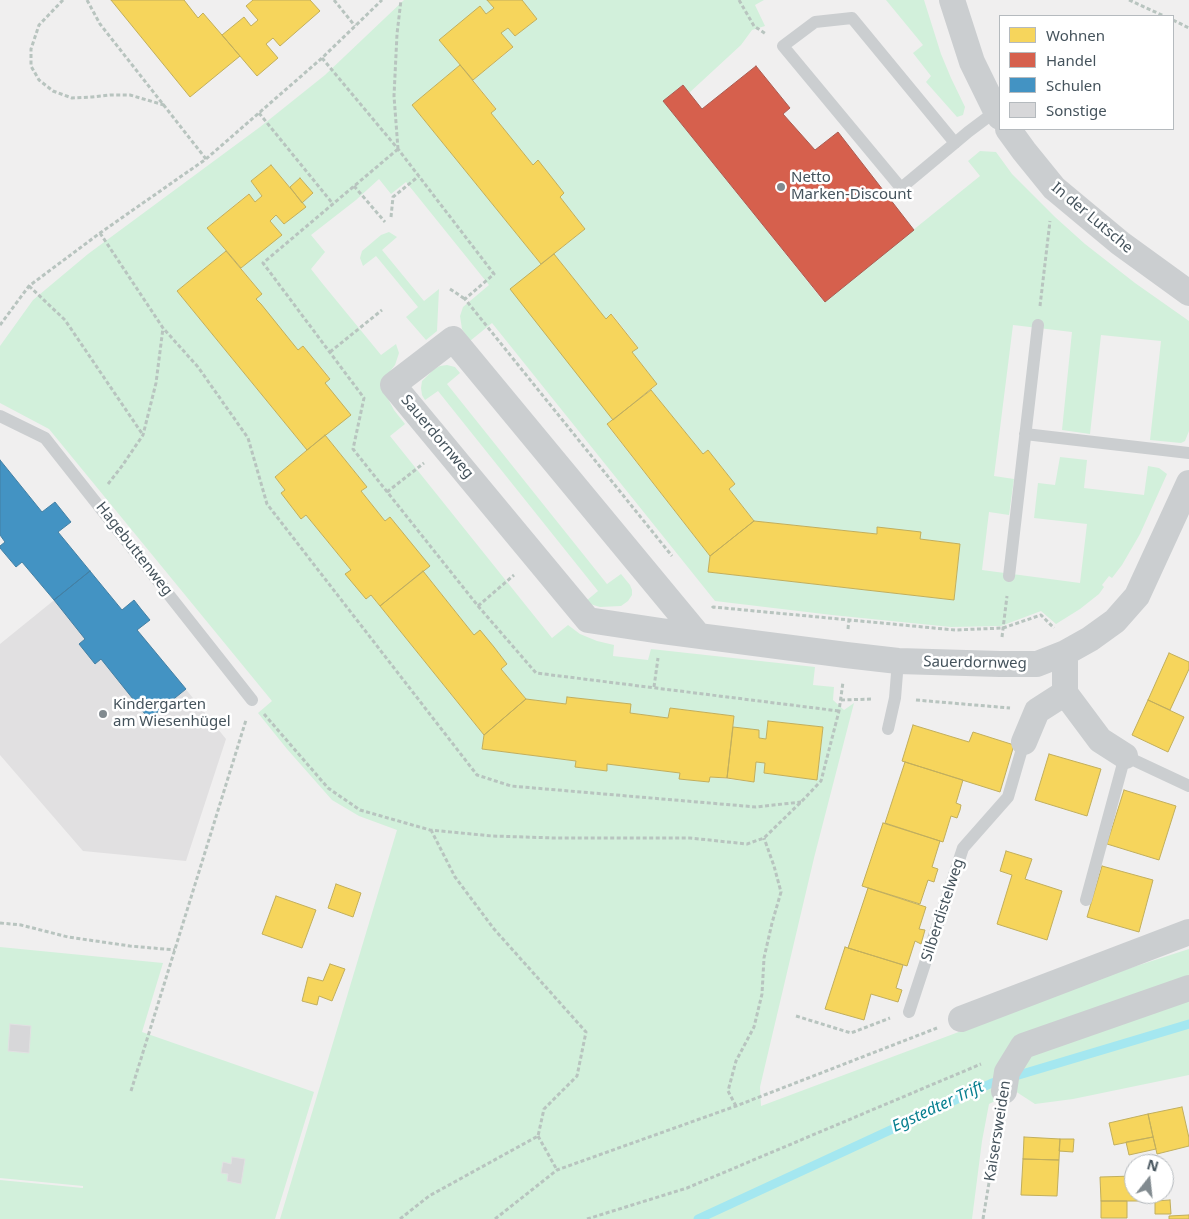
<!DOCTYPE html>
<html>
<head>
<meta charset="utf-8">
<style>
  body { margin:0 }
  #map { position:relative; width:1189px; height:1219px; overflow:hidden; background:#f0efef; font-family:"Noto Sans",sans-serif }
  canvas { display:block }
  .legend { position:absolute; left:999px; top:15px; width:175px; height:115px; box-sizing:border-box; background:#fff; border:1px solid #b5babe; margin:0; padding:6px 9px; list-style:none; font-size:15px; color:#45535c }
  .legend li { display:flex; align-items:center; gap:10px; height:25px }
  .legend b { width:25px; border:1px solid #b5babe }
  .north { position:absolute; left:1124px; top:1154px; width:50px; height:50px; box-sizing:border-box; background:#fff; border:1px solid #b5babe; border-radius:50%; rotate:16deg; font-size:14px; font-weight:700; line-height:20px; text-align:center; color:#45535c }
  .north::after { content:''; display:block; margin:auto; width:18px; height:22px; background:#818a8f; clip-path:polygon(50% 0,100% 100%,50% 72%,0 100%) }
</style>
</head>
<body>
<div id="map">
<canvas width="1189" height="1219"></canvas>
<ul class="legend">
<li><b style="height:14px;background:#f6d55c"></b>Wohnen</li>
<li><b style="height:14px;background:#d6604d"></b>Handel</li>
<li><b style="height:14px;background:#4393c3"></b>Schulen</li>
<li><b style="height:14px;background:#d7d7d9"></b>Sonstige</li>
</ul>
<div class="north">N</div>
</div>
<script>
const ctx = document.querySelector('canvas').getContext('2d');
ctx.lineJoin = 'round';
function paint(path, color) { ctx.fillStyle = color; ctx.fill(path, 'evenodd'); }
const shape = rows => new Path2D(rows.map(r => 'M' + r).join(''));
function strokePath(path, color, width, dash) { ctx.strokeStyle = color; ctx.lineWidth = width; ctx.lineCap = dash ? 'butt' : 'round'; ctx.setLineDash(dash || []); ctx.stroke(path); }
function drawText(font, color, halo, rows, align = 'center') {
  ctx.font = font + ' "Noto Sans",sans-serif'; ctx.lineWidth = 5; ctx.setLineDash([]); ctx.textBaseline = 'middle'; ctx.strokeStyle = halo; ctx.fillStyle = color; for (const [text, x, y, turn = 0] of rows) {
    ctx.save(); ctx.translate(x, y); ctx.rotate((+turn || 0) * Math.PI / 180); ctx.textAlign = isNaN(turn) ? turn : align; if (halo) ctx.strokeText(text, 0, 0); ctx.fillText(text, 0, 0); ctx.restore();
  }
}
const education = shape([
  [90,571,121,610,134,600,141,609,150,620,138,630,226,739,186,861,83,851,0,755,0,644]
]);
const green = shape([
  [404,0,487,0,494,8,486,14,480,7,439,40,460,65,412,105,541,264,613,420,607,425,710,556,708,572,954,600,960,544,920,539,877,528,877,534,754,521,729,489,735,484,708,450,703,454,651,390,657,384,632,352,638,347,612,314,606,319,554,254,585,229,560,197,564,193,538,161,533,165,491,113,496,108,473,80,513,48,501,33,508,28,515,36,537,19,522,0,764,0,755,5,765,26,752,30,741,45,689,93,682,85,663,101,824,302,980,176,968,161,980,151,996,152,1012,174,1055,217,1085,244,1135,283,1189,321,1189,431,1185,441,1181,443,1150,440,1161,341,1101,335,1090,434,1062,430,1072,332,1013,325,994,476,1014,479,1009,515,989,512,982,570,1080,583,1087,524,1034,518,1038,483,1055,485,1060,457,1087,460,1084,488,1144,495,1148,466,1159,468,1167,474,1140,534,1122,565,1112,578,1109,576,1102,585,1104,587,1099,594,1080,609,1056,624,1041,611,1001,626,951,627,832,615,715,601,492,323,470,341,462,329,460,316,463,307,489,285,406,182,391,194,379,179,356,200,311,235,325,252,311,269,322,283,381,355,396,344,399,353,395,365,388,374,387,397,394,410,405,424,390,436,552,638,568,625,580,634,597,641,614,645,613,656,648,660,651,649,815,667,813,685,834,687,833,700,844,710,854,703,814,858,760,1087,761,1106,1127,969,1189,949,1189,1075,1073,1099,1035,1104,1015,1091,989,1104,982,1141,972,1219,280,1219,397,830,359,816,332,800,287,749,258,713,272,701,49,429,0,403,0,346,33,300,88,254,260,127,325,75],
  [271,165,290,187,300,178,313,194,302,203,305,207,284,224,276,215,270,221,281,235,241,268,262,294,256,299,298,350,303,346,330,378,325,383,325,435,367,487,361,491,385,521,390,517,429,566,423,571,474,635,494,647,507,664,501,669,526,699,566,704,568,697,630,704,630,713,668,718,670,708,734,716,733,727,759,730,759,738,766,739,768,721,823,727,817,780,764,773,765,763,756,762,753,782,710,777,709,782,679,779,680,773,607,764,606,771,576,767,576,761,482,749,484,735,371,595,366,599,346,574,351,570,306,515,301,518,281,493,285,490,275,477,307,450,177,291,226,251,208,227,248,194,255,202,262,196,251,181],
  [886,0,924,0,941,54,951,78,965,107,963,115,957,117,926,82,931,76,913,53,923,45],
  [389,232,397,237,382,250,424,301,439,289,437,331,426,340,406,317,418,307,376,256,363,266,360,258,362,251,381,235],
  [447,365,455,367,460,373,447,384,607,584,621,574,630,585,632,590,632,595,628,601,621,606,600,607,590,604,586,601,598,591,438,391,425,400,422,395,421,388,422,381,434,369,440,366],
  [0,947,163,963,142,1032,314,1092,275,1219,0,1219,0,1180,83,1188,83,1186,0,1178]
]);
const homes = shape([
  [111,0,184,0,198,18,203,13,240,56,190,97,111,0],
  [253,0,310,0,320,11,280,46,273,38,266,44,278,58,257,76,222,35,244,17,251,26,258,20,246,6,253,0],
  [487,0,522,0,537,19,515,36,508,28,501,33,513,47,473,80,439,40,480,6,486,14,494,8,487,0],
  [460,65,496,109,491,113,533,165,538,160,564,193,560,197,585,229,541,264,412,105,460,65],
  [271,165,306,207,284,224,276,215,270,221,282,235,241,268,207,228,249,194,255,202,262,196,251,181,271,165],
  [300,178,313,193,302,203,290,187,300,178],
  [226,251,262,294,256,299,261,304,298,350,303,346,330,379,325,383,351,415,307,450,177,291,226,251],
  [554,254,606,319,611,314,638,348,632,352,657,384,613,420,510,289,554,254],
  [651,390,703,454,708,450,735,484,729,489,754,521,710,556,607,424,651,390],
  [325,435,367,487,361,491,385,521,390,517,430,566,380,606,371,595,366,599,345,574,351,570,306,515,301,519,281,493,285,490,275,477,325,435],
  [754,521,877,534,877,527,921,532,920,539,960,544,954,600,708,572,710,556,754,521],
  [423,571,474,635,480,630,494,647,507,664,501,669,526,699,484,735,380,606,423,571],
  [1169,653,1189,662,1189,669,1170,710,1148,700,1169,653],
  [567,697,631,704,630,713,668,718,670,708,734,716,727,778,710,777,709,782,679,779,680,773,607,764,607,771,575,767,576,761,482,749,484,735,526,699,566,704,567,697],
  [1148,700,1184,717,1168,752,1132,735,1148,700],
  [768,721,823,727,817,780,764,773,765,763,756,762,754,782,727,778,733,727,759,730,759,738,766,739,768,721],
  [913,725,969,742,973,732,1014,745,1000,792,902,761,913,725],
  [1049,754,1101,769,1087,816,1035,800,1049,754],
  [905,762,963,780,956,803,961,805,960,810,957,818,951,816,943,842,885,823,905,762],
  [1124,790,1176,806,1159,860,1107,844,1124,790],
  [883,823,940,841,932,867,938,869,936,875,934,882,928,880,920,904,862,886,883,823],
  [1006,851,1032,859,1025,879,1062,891,1047,940,997,924,1012,875,1000,871,1006,851],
  [1102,866,1153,880,1139,932,1087,917,1102,866],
  [336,884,361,893,353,917,328,908,336,884],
  [868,888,926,907,919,929,925,930,921,944,915,941,907,966,848,948,868,888],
  [276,896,316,910,302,948,262,934,276,896],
  [845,947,903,965,896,988,902,990,898,1002,871,994,864,1020,825,1009,845,947],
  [330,964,345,969,332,1001,319,996,317,1005,302,1001,308,977,323,981,330,964],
  [1182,1107,1189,1138,1189,1146,1157,1154,1148,1114,1182,1107],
  [1148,1114,1153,1137,1114,1145,1109,1123,1148,1114],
  [1024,1137,1060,1139,1059,1160,1023,1159,1024,1137],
  [1153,1137,1156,1149,1129,1155,1126,1142,1153,1137],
  [1060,1139,1074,1139,1073,1152,1059,1151,1060,1139],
  [1023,1159,1059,1160,1057,1196,1021,1195,1023,1159],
  [1134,1176,1134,1194,1154,1194,1155,1201,1101,1201,1100,1177,1134,1176],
  [1170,1200,1171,1214,1155,1214,1155,1201,1170,1200],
  [1101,1201,1127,1201,1127,1218,1101,1218,1101,1201],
  [1189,1215,1189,1219,1169,1219,1169,1216,1189,1215]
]);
const shops = shape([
  [756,66,790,108,783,114,815,150,838,132,914,230,825,302,663,101,683,85,702,109,756,66]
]);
const schools = shape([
  [0,460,42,512,55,502,71,522,58,532,90,571,54,600,22,562,16,567,0,548,0,546,5,542,0,535,0,460],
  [90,571,122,610,134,600,141,609,150,620,137,630,186,689,149,719,101,659,95,664,79,644,85,639,54,600,90,571]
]);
const stream = shape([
  [698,1219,992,1083,1189,1024]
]);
const building = shape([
  [10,1024,31,1026,29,1053,8,1051,10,1024],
  [232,1157,245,1159,241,1184,227,1181,228,1174,221,1173,223,1162,231,1164,232,1157]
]);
const path = shape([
  [63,0,39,25,31,49,31,66,39,80,53,91,72,98,92,97,110,95,130,95,164,105],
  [87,0,100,24,206,159],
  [334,0,355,26],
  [739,0,754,26,766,34],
  [1129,0,1164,16],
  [1173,20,1189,28],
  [322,58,398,149,494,274,465,299,672,556],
  [259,113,333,204],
  [398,149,263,263,364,398,353,449,478,606,536,673,839,711],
  [398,149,394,96,397,34,401,0],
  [354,186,385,222],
  [391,217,393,197,419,176],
  [100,233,163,328,198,367,248,438,267,504,477,775,511,786,756,807,801,802],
  [29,286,65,320,143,435],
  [450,289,465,299],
  [1040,306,1050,221],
  [0,325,29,286,100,233,206,159,322,58,382,0],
  [330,352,382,310],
  [108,484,122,466,143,435,156,383,163,328],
  [387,492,424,463],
  [478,606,514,575],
  [712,608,713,607,955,630,1003,628,1041,615,1054,628],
  [848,629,849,619],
  [1002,637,1007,596],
  [654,687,658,658],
  [841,700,873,699],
  [916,700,1010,708],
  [264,714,328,788,360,810,430,830,492,836,555,838,690,838,747,844,764,838,801,802,821,781,839,711,843,682],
  [0,923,21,925,68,937,130,946,175,950],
  [796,1016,851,1033,890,1018],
  [131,1091,246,720],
  [736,1106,728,1091,736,1061,754,1027,762,994,764,958,772,923,781,892,774,866,764,838],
  [538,1136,557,1170],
  [400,1219,429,1196,538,1136,544,1109,577,1076,586,1032,494,929,455,877,431,830],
  [495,1219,557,1170,736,1106,937,1028],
  [587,1219,687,1188,981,1064],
  [983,1219,1000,1116]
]);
const lane = shape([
  [955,143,852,18,815,22,783,46,901,188,955,143,968,132,996,111],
  [0,416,45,438,252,700],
  [1025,434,1189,453],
  [1009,576,1038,325],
  [888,729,895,698,898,661],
  [1086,900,1125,756,1189,786],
  [909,1012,963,848,1008,797,1024,742]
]);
const street = shape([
  [952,0,972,62,996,111,1000,117],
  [1008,129,1024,151,1054,188,1120,243,1189,293],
  [698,635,453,339,393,385,588,620,661,631,846,655,898,661,1000,664,1037,664,1065,653,1090,639,1115,621,1137,596,1189,483],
  [1065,653,1065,693,1100,740,1125,756],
  [1024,742,1037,711,1065,693],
  [961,1019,1189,932],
  [1004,1091,1007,1072,1023,1046,1189,988]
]);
const markers = [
  [781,187,5,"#818a8f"],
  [103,714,5,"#818a8f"]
];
const poiNames = [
  ["Netto",791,178],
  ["Marken-Discount",791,195],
  ["Kindergarten",113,705],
  ["am Wiesenhügel",113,722]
];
const streetNames = [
  ["In der Lutsche",1092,218,40],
  ["Sauerdornweg",437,437,50],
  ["Hagebuttenweg",134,549,52],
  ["Sauerdornweg",975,663,1],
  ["Silberdistelweg",943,910,-72],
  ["Kaisersweiden",998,1131,-81]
];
const waterNames = [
  ["Egstedter Trift",938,1107,-25]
];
paint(education, '#e1e0e1');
paint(green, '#d2f0db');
paint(homes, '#f6d55c');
strokePath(homes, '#c1ae5c', 1);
paint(shops, '#d6604d');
strokePath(shops, '#aa5c52', 1);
paint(schools, '#4393c3');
strokePath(schools, '#4480a4', 1);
strokePath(stream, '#a4e7f0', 9);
paint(building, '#d7d7d9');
strokePath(building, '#e1e1e2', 1);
strokePath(path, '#b8c4bf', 3, [4, 2.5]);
strokePath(lane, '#cbced0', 12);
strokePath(street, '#cbced0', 26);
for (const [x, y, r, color] of markers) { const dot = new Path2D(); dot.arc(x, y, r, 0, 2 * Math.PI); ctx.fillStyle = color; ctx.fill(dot); strokePath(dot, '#fff', 2); }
drawText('15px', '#45535c', '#fff', poiNames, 'left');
drawText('15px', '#45535c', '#fff', streetNames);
drawText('italic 16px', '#077f8f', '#fff', waterNames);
</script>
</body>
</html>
